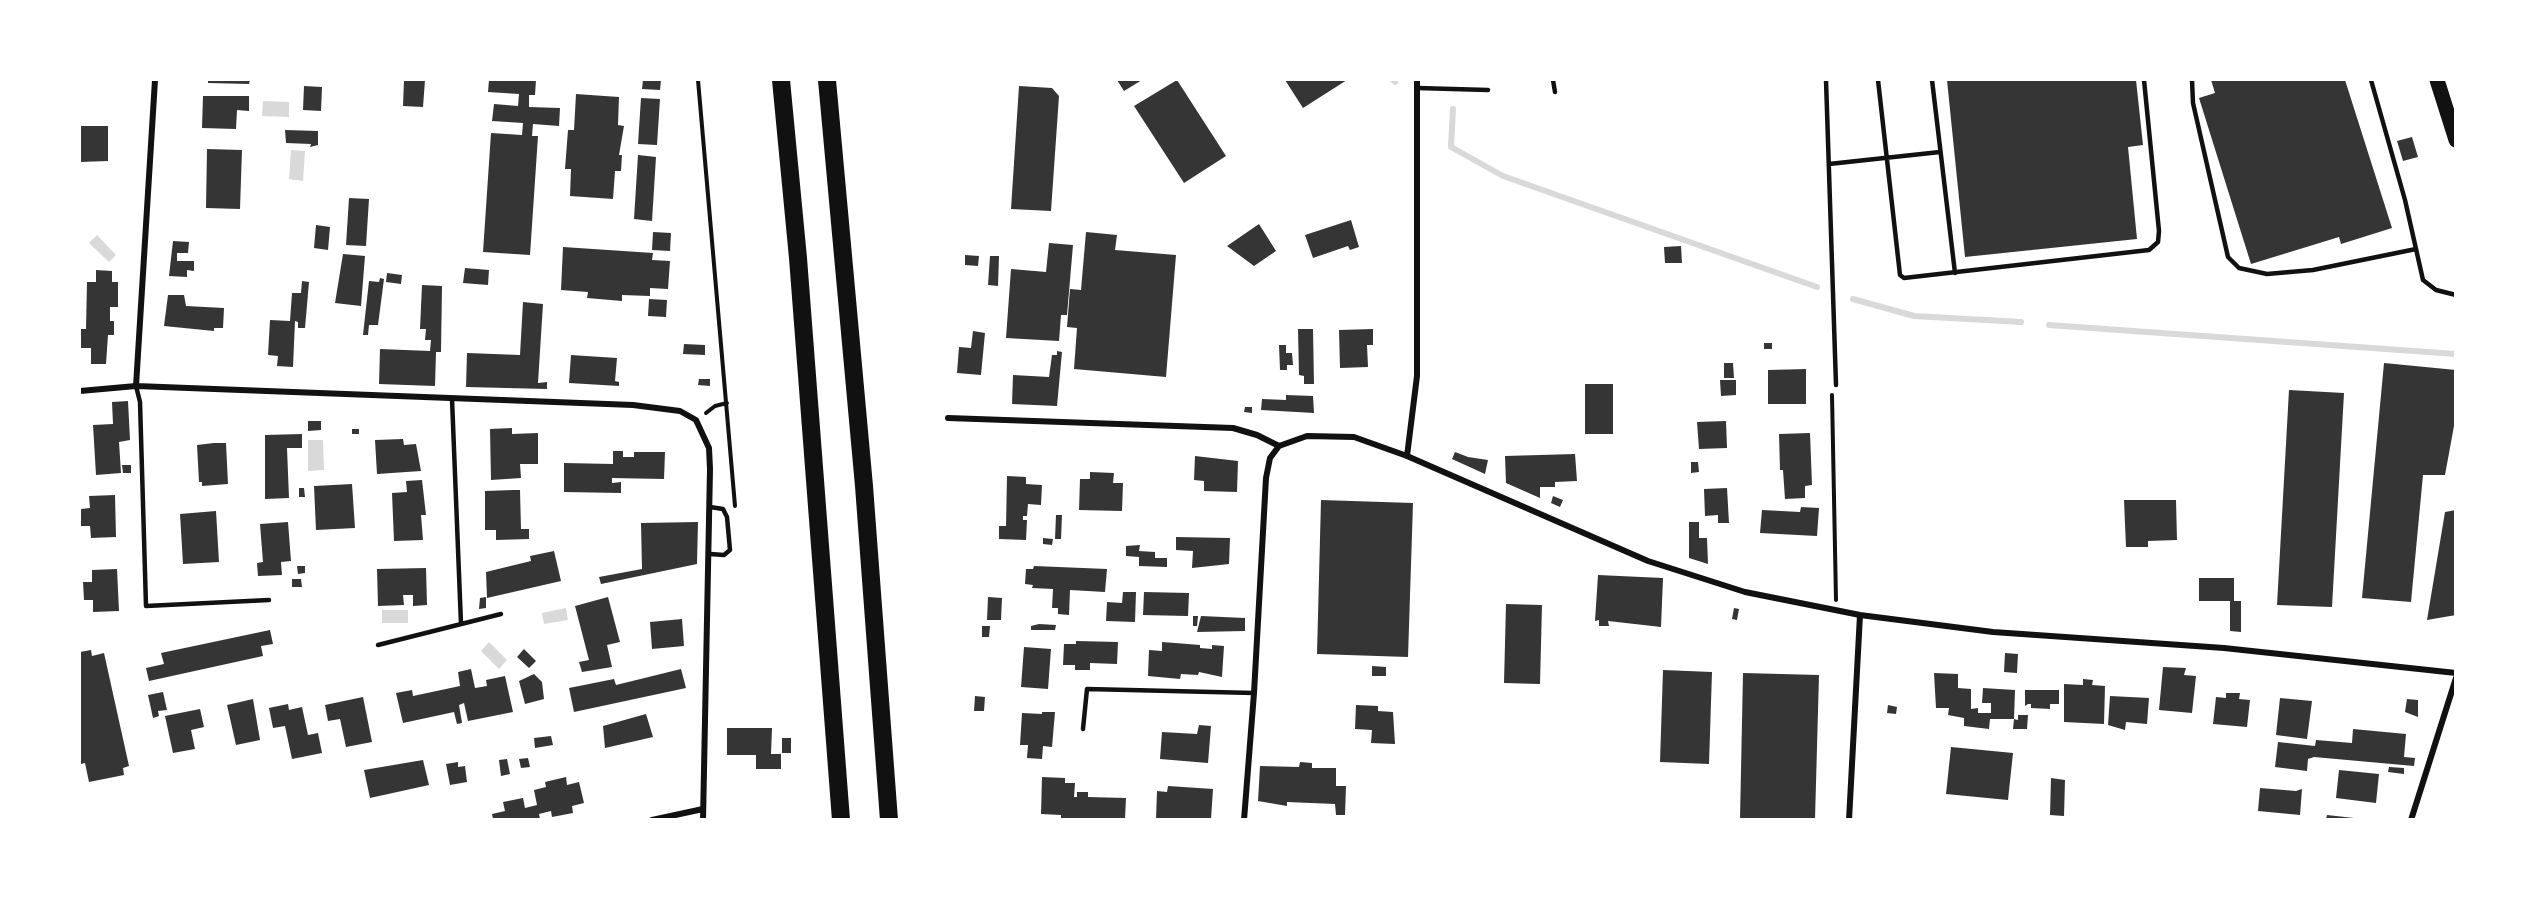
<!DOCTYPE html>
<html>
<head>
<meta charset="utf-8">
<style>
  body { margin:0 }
  #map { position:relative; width:2535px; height:899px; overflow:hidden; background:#fff; font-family:Raleway,sans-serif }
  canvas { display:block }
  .frame { position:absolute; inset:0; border:81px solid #fff; pointer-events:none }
</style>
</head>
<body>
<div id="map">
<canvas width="2535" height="899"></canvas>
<div class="frame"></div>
</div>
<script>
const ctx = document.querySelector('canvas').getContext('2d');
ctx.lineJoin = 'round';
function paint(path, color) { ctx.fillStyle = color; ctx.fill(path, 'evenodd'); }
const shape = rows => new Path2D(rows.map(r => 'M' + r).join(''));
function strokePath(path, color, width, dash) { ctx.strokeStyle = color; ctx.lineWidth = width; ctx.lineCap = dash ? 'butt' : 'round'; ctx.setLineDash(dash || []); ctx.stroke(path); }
const water = shape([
  [263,101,289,102,289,117,262,116],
  [291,150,305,151,303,181,289,179],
  [97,235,116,255,109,262,89,243],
  [308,440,323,440,324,470,308,471],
  [566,608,568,620,544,624,542,613],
  [382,610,408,610,408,623,382,623],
  [489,642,507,660,499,669,481,651]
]);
const stream = shape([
  [1393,80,1395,82],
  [1453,109,1451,147,1503,176,1817,287],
  [1853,299,1914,316,2021,322],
  [2049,325,2456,354]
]);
const building = shape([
  [208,80,250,80,249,84,208,83],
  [404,80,425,80,423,107,403,106],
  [489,80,536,80,535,95,529,95,529,107,560,108,559,126,533,124,532,136,538,136,530,255,483,252,491,133,522,135,523,123,492,121,494,104,518,106,519,94,488,92],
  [643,80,661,80,660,90,642,89],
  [1117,80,1142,80,1124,91],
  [1177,80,1226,156,1184,183,1134,106],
  [1285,80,1347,80,1303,108],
  [1947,80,2136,80,2143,145,2128,147,2137,239,1965,257],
  [2211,80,2345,80,2392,228,2341,244,2339,237,2251,264,2199,98,2215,93],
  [304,86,322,87,321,111,303,110],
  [1019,86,1052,88,1059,96,1051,211,1011,209],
  [576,94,619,97,618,125,624,126,619,155,622,155,621,171,615,171,613,199,570,196,571,169,565,169,568,130,574,130],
  [203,96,249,96,249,111,237,110,236,129,202,128],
  [641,98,660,99,657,145,638,144],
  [80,126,108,126,108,161,80,162],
  [285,130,318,131,318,145,310,147,311,144,286,143],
  [2412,137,2418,157,2403,161,2397,141],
  [207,149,242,150,240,209,206,208],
  [638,155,656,157,652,221,634,219],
  [349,198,369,199,366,246,346,245],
  [1351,220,1359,247,1350,250,1348,246,1313,258,1305,235],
  [1259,224,1276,251,1254,266,1227,246],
  [316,225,330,227,328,250,314,248],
  [653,232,671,233,670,251,652,250],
  [1086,232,1117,235,1115,250,1176,255,1166,377,1074,369,1077,328,1067,327,1070,289,1081,290],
  [173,241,189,242,188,253,177,253,177,261,194,261,194,271,187,270,187,277,169,276],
  [1049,243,1073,245,1067,315,1061,315,1059,341,1006,338,1011,269,1046,272],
  [1681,246,1682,263,1665,263,1664,247],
  [563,247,653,253,652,260,670,261,668,289,650,288,650,296,622,295,622,301,587,298,588,292,561,290],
  [343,254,365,256,361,306,335,303],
  [965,255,979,256,978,266,965,265],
  [990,256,999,256,998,286,988,285],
  [465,268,489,270,488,285,463,283],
  [96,270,112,271,112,282,118,282,118,307,110,307,110,321,114,321,114,335,108,335,106,364,91,364,91,348,80,348,80,329,86,329,87,282,96,282],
  [387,273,402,275,401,284,386,282],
  [380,278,384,279,378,325,369,325,368,335,363,335,369,281,379,282],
  [302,281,309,282,305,328,298,328,298,322,295,321,293,367,277,366,278,356,268,355,270,320,290,321,292,293,301,293],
  [422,285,442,286,441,352,436,352,435,386,379,384,380,349,430,351,431,340,425,340,426,329,420,329],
  [168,295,184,295,186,306,224,308,223,328,214,328,214,331,164,326],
  [649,299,667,300,666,317,648,316],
  [523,302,543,304,538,383,547,382,547,389,466,387,467,353,520,355],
  [1298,329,1313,329,1314,384,1304,384,1304,376,1299,375],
  [1373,329,1373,345,1367,345,1368,367,1340,368,1339,330],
  [973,331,985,333,981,375,957,373,959,347,971,348],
  [1764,343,1772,343,1772,349,1764,349],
  [684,344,705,345,705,355,683,354],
  [1279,345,1286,345,1286,353,1292,353,1293,365,1287,365,1287,370,1280,370],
  [1057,351,1062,352,1057,406,1012,404,1013,375,1049,377,1052,355,1057,355],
  [571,355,617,358,615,381,619,382,619,386,569,383],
  [1724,363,1733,363,1734,378,1724,378],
  [2384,363,2456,370,2456,415,2445,475,2423,475,2411,602,2362,598],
  [1806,369,1806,404,1768,404,1768,370],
  [699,379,710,379,710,386,698,385],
  [1720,380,1736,380,1736,395,1721,396],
  [1585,384,1613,384,1613,434,1585,434],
  [2289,390,2344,393,2332,607,2277,605],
  [1286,395,1313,396,1314,413,1261,410,1262,399,1286,400],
  [128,401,130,440,119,442,121,473,96,475,93,425,113,424,112,402],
  [1245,407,1252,407,1252,413,1244,412],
  [308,421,321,421,321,430,308,431],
  [1726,421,1727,448,1699,449,1697,422],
  [512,428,512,434,538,433,538,464,520,464,521,478,491,480,490,429],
  [352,429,359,429,359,434,352,434],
  [1810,433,1812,485,1805,486,1805,498,1785,499,1783,470,1780,470,1779,434],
  [302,434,302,448,287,448,289,498,265,499,265,435],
  [403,439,404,445,416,444,421,471,377,474,375,440],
  [214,443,226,443,228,484,202,486,202,482,199,482,197,445],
  [613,451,623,451,623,457,634,457,634,452,665,452,664,479,612,478,612,483,621,482,621,493,564,492,564,463,613,464],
  [1455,452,1468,457,1488,460,1485,474,1452,459],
  [1575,454,1577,481,1555,482,1555,487,1540,487,1540,498,1506,483,1505,456],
  [1195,456,1238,461,1237,492,1204,491,1204,481,1194,480],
  [1691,462,1698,462,1699,472,1691,473],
  [122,465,131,465,131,473,123,473],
  [1090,472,1114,473,1113,483,1123,483,1122,511,1079,510,1080,479,1090,479],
  [1007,476,1026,477,1026,484,1042,485,1041,505,1028,504,1027,516,1023,516,1023,520,1027,520,1026,540,999,539,999,526,1006,526],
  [422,480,426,515,421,515,423,540,394,541,392,493,407,492,406,481],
  [352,484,355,528,316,530,314,486],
  [299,488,304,488,305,497,299,497],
  [1727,488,1729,523,1718,523,1718,515,1705,516,1704,489],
  [513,490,520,490,521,529,529,529,529,539,496,540,496,530,485,530,485,491],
  [115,495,116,537,91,538,90,526,81,526,81,509,90,508,89,496],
  [1553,496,1563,500,1560,507,1551,503],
  [1321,500,1413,503,1408,657,1317,654],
  [2124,500,2176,500,2177,540,2148,541,2148,547,2126,547],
  [1801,507,1819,508,1817,536,1760,533,1762,510,1800,512],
  [2456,510,2456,615,2427,620,2445,512],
  [216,511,219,562,183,564,180,514],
  [1056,515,1062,515,1061,539,1055,539],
  [288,522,291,561,281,562,282,575,258,576,257,563,263,562,260,524],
  [698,522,697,564,601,584,599,577,642,569,641,523],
  [1689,522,1699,522,1699,538,1707,538,1708,564,1689,558],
  [1176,537,1230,538,1229,564,1192,568,1193,551,1176,550],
  [1043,538,1053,539,1052,545,1043,544],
  [1140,545,1139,551,1155,552,1155,558,1167,558,1167,567,1139,566,1139,557,1126,556,1126,546],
  [554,551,561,581,487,598,486,572,531,561,530,556],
  [297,566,305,566,305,573,298,574],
  [1034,566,1107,569,1105,592,1070,590,1069,615,1058,614,1058,608,1052,608,1053,589,1032,588,1033,585,1025,584,1026,569,1033,569],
  [426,568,427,605,413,606,413,595,403,595,404,605,378,606,377,569],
  [117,569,119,611,93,612,93,600,84,600,83,582,92,582,92,570],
  [1598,575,1663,578,1661,627,1608,621,1609,626,1599,626,1599,620,1595,621],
  [2199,578,2234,578,2234,601,2241,601,2241,632,2230,631,2230,601,2199,601],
  [292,579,301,579,302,587,292,587],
  [1123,592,1136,592,1135,622,1106,621,1107,602,1122,603],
  [1144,592,1189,593,1188,616,1143,615],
  [486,597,486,608,479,609,480,598],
  [608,597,620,642,607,645,612,667,582,672,579,662,589,660,575,606],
  [988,597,1002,598,1001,620,987,620],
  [1506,604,1542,605,1540,684,1504,683],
  [1734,608,1739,609,1737,620,1732,619],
  [1193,616,1198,616,1197,626,1193,626],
  [1201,616,1245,618,1245,631,1197,632],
  [682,619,684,646,652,649,650,622],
  [1039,624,1056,625,1055,630,1031,630,1031,626],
  [982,626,990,626,989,637,982,637],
  [270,630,273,644,261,646,263,656,149,681,146,668,164,664,161,653],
  [1076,641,1118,642,1117,664,1090,663,1090,670,1075,670,1075,665,1063,665,1064,644,1076,644],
  [1162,642,1200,645,1200,648,1212,649,1212,645,1224,646,1222,677,1199,672,1198,675,1181,674,1180,679,1148,676,1149,650,1162,651],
  [1024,647,1051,649,1048,689,1021,687],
  [524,649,536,661,529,668,517,657],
  [91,650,92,656,104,653,129,766,123,768,124,775,89,782,85,763,81,764,80,757,80,652],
  [2005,653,2018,654,2017,673,2004,672],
  [1372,666,1386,667,1386,676,1372,676],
  [2163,667,2186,668,2184,675,2196,676,2192,713,2159,710],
  [471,669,475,688,487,686,486,680,505,676,513,712,468,721,464,703,459,705,462,723,457,724,454,712,403,723,396,693,412,690,413,696,460,686,458,672],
  [681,669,686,688,574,712,569,688,614,679,616,685],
  [1663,670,1712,672,1709,764,1660,762],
  [1743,673,1819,675,1815,819,1740,819],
  [1934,673,1958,674,1958,688,1971,689,1971,709,1978,708,1978,713,1991,713,1991,703,1982,703,1983,688,2015,690,2014,719,2018,720,2018,715,2028,715,2027,729,2013,729,2014,719,1990,719,1989,729,1964,726,1964,718,1948,715,1949,708,1936,708],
  [534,674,542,682,544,699,525,704,519,681],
  [2083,679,2093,680,2092,685,2105,686,2104,724,2064,722,2064,684,2083,685],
  [2025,690,2059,690,2059,704,2050,704,2050,709,2031,708,2031,704,2028,704,2025,706],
  [163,692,167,710,158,711,159,716,153,718,148,695],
  [2226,693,2240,693,2239,699,2250,700,2247,727,2213,724,2216,697,2226,698],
  [975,696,985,697,984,711,974,711],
  [2110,696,2149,698,2147,724,2126,722,2125,730,2108,725],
  [363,697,372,742,346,747,340,719,328,721,325,705],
  [2280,698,2312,701,2307,739,2276,735],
  [253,699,260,740,236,745,227,705],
  [2407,699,2418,700,2418,717,2405,712],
  [288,704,289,710,302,707,308,735,318,733,322,753,292,759,285,726,273,728,269,708],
  [1356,705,1378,706,1378,711,1393,712,1395,744,1371,743,1372,730,1355,729],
  [1888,705,1897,707,1896,714,1887,713],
  [200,709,204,727,191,730,195,749,173,753,165,716],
  [1042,712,1055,712,1052,747,1043,746,1042,759,1027,758,1028,745,1020,745,1022,713,1042,714],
  [646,714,653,737,605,748,603,726],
  [1199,725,1211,726,1208,763,1160,759,1162,732,1197,734],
  [727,728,772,728,771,754,781,754,781,769,756,769,756,755,727,755],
  [2353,729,2406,734,2404,757,2415,758,2414,766,2314,757,2308,759,2307,771,2275,767,2278,742,2315,746,2316,740,2352,743],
  [551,736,553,745,535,748,534,738],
  [782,738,791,738,791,753,782,753],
  [1951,747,2013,753,2008,800,1946,794],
  [528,758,530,767,521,768,519,759],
  [507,759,510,774,501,776,499,760],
  [423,760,429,785,370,798,364,770],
  [458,762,458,767,465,766,467,782,450,785,446,764],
  [1300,762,1312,763,1312,768,1336,768,1336,786,1346,786,1345,815,1336,815,1335,804,1287,802,1287,806,1258,801,1260,766,1299,767],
  [2389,767,2404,768,2404,774,2388,772],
  [2339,770,2379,774,2376,803,2336,798],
  [566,777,567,785,579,782,584,803,572,806,573,813,552,817,551,811,539,814,540,819,493,819,492,814,505,811,503,802,523,798,525,808,537,805,534,790,546,787,545,782],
  [1042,777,1065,778,1065,783,1075,783,1074,797,1077,797,1077,792,1088,792,1088,797,1126,798,1125,819,1061,819,1061,815,1041,814],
  [2051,778,2065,780,2064,816,2050,815],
  [1168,786,1213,789,1211,819,1156,819,1157,791,1167,792],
  [2260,788,2296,791,2302,789,2300,815,2258,811],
  [2327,815,2354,818,2354,819,2326,819]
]);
const path = shape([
  [698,80,735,506],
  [1832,395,1836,600],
  [706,413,715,406,727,403]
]);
const service = shape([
  [1553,80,1555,92],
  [1826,80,1836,385],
  [1878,80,1900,275,1904,278,2149,250,2158,242,2159,231,2144,80],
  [1932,80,1955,273],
  [2192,80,2193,103,2228,257,2239,268,2267,274,2313,270,2416,249],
  [2371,80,2405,200,2423,280,2436,290,2456,295],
  [1417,88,1488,90],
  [1829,164,1940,152],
  [136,386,140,402,146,606,269,600],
  [452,399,461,624],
  [710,507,723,509,727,517,730,550,724,555,710,554],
  [378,645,501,614],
  [1083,729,1087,689,1254,693]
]);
const minor = shape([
  [136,386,155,80],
  [80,391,136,386,633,405,680,411,696,420,709,448,710,469,703,820],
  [948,418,1233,428,1257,435,1279,446,1307,436,1354,437,1407,456,1648,561,1745,592,1860,615,1993,632,2224,648,2456,673],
  [1407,456,1417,376,1417,80],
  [652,820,703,809],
  [1244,820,1254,693,1266,478,1270,458,1279,446],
  [1849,820,1860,615],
  [2411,820,2456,678]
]);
const primary = shape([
  [2437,80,2456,140]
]);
const motorway = shape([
  [781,80,798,258,841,820],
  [827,80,864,486,889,820]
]);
paint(water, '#d9d9d9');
strokePath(stream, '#d9d9d9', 6);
paint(building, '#353535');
strokePath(path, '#111', 4);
strokePath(service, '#111', 4.5);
strokePath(minor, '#111', 6);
strokePath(primary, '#111', 15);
strokePath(motorway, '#111', 18);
</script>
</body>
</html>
